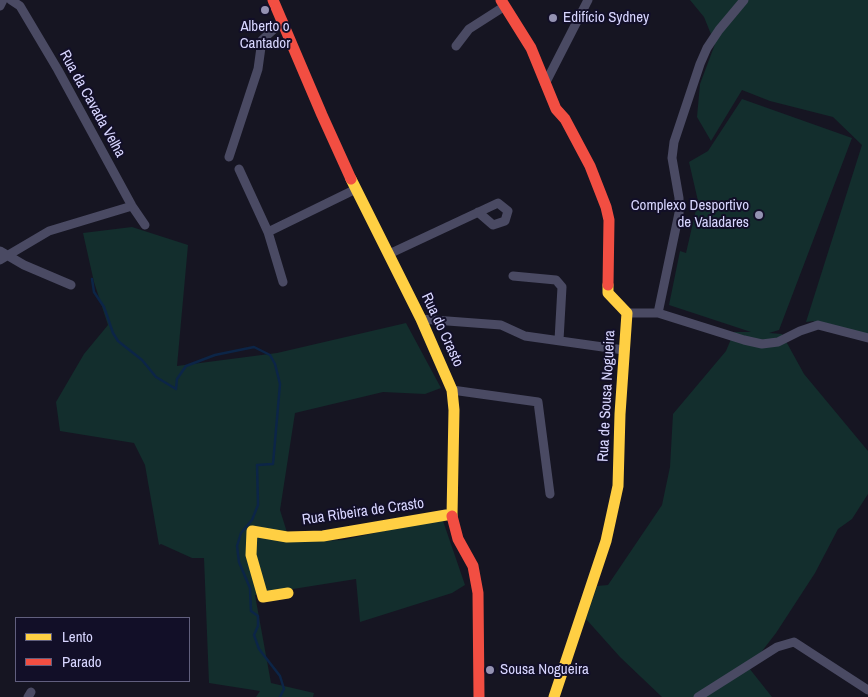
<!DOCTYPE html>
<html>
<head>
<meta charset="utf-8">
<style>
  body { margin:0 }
  #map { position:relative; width:868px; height:697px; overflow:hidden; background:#161522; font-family:"Archivo Narrow",sans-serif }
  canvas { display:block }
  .legend { position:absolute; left:15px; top:617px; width:175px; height:65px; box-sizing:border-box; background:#120f28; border:1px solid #615f7e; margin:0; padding:6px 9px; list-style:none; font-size:15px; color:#d8d6ff }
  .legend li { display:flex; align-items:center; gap:10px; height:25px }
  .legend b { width:25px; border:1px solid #615f7e }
</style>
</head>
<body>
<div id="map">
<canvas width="868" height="697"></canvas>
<ul class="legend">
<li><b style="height:6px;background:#ffcf43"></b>Lento</li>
<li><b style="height:6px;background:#f24e42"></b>Parado</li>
</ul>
</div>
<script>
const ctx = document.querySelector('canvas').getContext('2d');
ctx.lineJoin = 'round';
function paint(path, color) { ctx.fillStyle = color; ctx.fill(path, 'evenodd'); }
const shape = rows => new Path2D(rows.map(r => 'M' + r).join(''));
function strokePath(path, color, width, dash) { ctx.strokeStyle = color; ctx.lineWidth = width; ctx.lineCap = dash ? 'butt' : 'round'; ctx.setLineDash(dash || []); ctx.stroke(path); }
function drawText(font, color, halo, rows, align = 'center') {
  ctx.font = font + ' "Archivo Narrow",sans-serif'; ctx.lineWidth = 4; ctx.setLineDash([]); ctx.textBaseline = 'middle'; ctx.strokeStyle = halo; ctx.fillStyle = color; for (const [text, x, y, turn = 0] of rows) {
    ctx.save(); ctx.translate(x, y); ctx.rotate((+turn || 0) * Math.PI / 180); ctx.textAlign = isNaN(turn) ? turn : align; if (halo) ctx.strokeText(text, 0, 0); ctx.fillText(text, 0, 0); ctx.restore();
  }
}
const green = shape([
  [690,0,868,0,868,342,848,330,827,323,813,323,814,321,806,322,862,145,833,117,770,101,742,90,711,141,697,117,700,84,715,44,704,17],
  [742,99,852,138,779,330,769,333,782,334,804,374,868,451,868,494,852,519,838,529,815,573,776,633,749,668,772,697,662,697,620,657,586,619,597,586,608,585,662,505,670,467,673,414,726,351,734,332,751,332,669,305,680,251,686,253,698,201,689,162,708,151],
  [132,227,188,245,177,366,277,353,406,323,441,388,425,394,383,392,295,413,280,510,290,542,343,540,442,518,465,585,452,593,360,622,356,579,255,595,271,683,314,693,313,697,256,697,260,691,209,683,204,558,192,558,161,544,159,545,145,465,134,443,60,431,56,402,84,354,108,325,94,282,83,233]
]);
const stream = shape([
  [92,279,94,292,104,307,113,333,118,341,142,360,156,377,176,389,177,379,186,366,215,355,254,347,270,355,275,364,280,384,273,464,257,465,258,505,252,520,241,533,237,546,239,562,250,588,251,611,258,616,258,626,254,635,259,649,280,676,284,689,280,697]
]);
const street = shape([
  [11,0,20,6,58,70,132,206,145,225],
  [0,6,3,0],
  [456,46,469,29,505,6],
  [545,84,588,0],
  [229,157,258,69,262,40,283,21],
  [239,169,268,232,283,282],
  [268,232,356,189],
  [0,251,24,265,71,285],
  [389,254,498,203,508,211,505,221,493,225,478,212],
  [0,260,49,231,132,206],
  [513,276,556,280,562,287,559,340],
  [627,313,658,313,744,340,762,344,778,342,800,331,818,325,868,338],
  [658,313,679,213,679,198,672,158,674,142,700,64,707,48,719,30,744,0],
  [421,319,501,325,525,336,624,350],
  [452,390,538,402,550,494],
  [28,697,31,692],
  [698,697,777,647,794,642,868,690]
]);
const slow = shape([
  [351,179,421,319,452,390,454,410,452,516],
  [288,593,263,597,251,555,252,531,287,537,323,536,452,514],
  [554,697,606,541,618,486,620,414,627,313,608,293,608,285]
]);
const jam = shape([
  [273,0,322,115,351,179],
  [501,0,531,48,556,109,565,119,590,166,606,207,609,220,608,285],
  [452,516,458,539,473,566,478,593,479,697]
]);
const markers = [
  [265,10,5,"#9492b2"],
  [553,18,5,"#9492b2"],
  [759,215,5,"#9492b2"],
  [490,670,5,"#9492b2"]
];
const poiNames = [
  ["Edifício Sydney",563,18],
  ["Alberto o",265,27,"center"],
  ["Cantador",265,44,"center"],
  ["Complexo Desportivo",749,206,"right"],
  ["de Valadares",749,223,"right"],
  ["Sousa Nogueira",500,670]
];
const streetNames = [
  ["Rua da Cavada Velha",92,104,61],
  ["Rua do Crasto",442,330,65],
  ["Rua de Sousa Nogueira",607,396,-87],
  ["Rua Ribeira de Crasto",363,512,-8]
];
paint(green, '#132e2d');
strokePath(stream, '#0c2547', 2.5);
strokePath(street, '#4a4a63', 9);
strokePath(slow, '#ffcf43', 11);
strokePath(jam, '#f24e42', 11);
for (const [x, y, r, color] of markers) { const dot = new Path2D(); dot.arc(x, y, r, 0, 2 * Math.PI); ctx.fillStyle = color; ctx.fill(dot); strokePath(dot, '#120f28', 2); }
drawText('15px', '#d8d6ff', '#120f28', poiNames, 'left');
drawText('15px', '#d8d6ff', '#120f28', streetNames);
</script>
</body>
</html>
